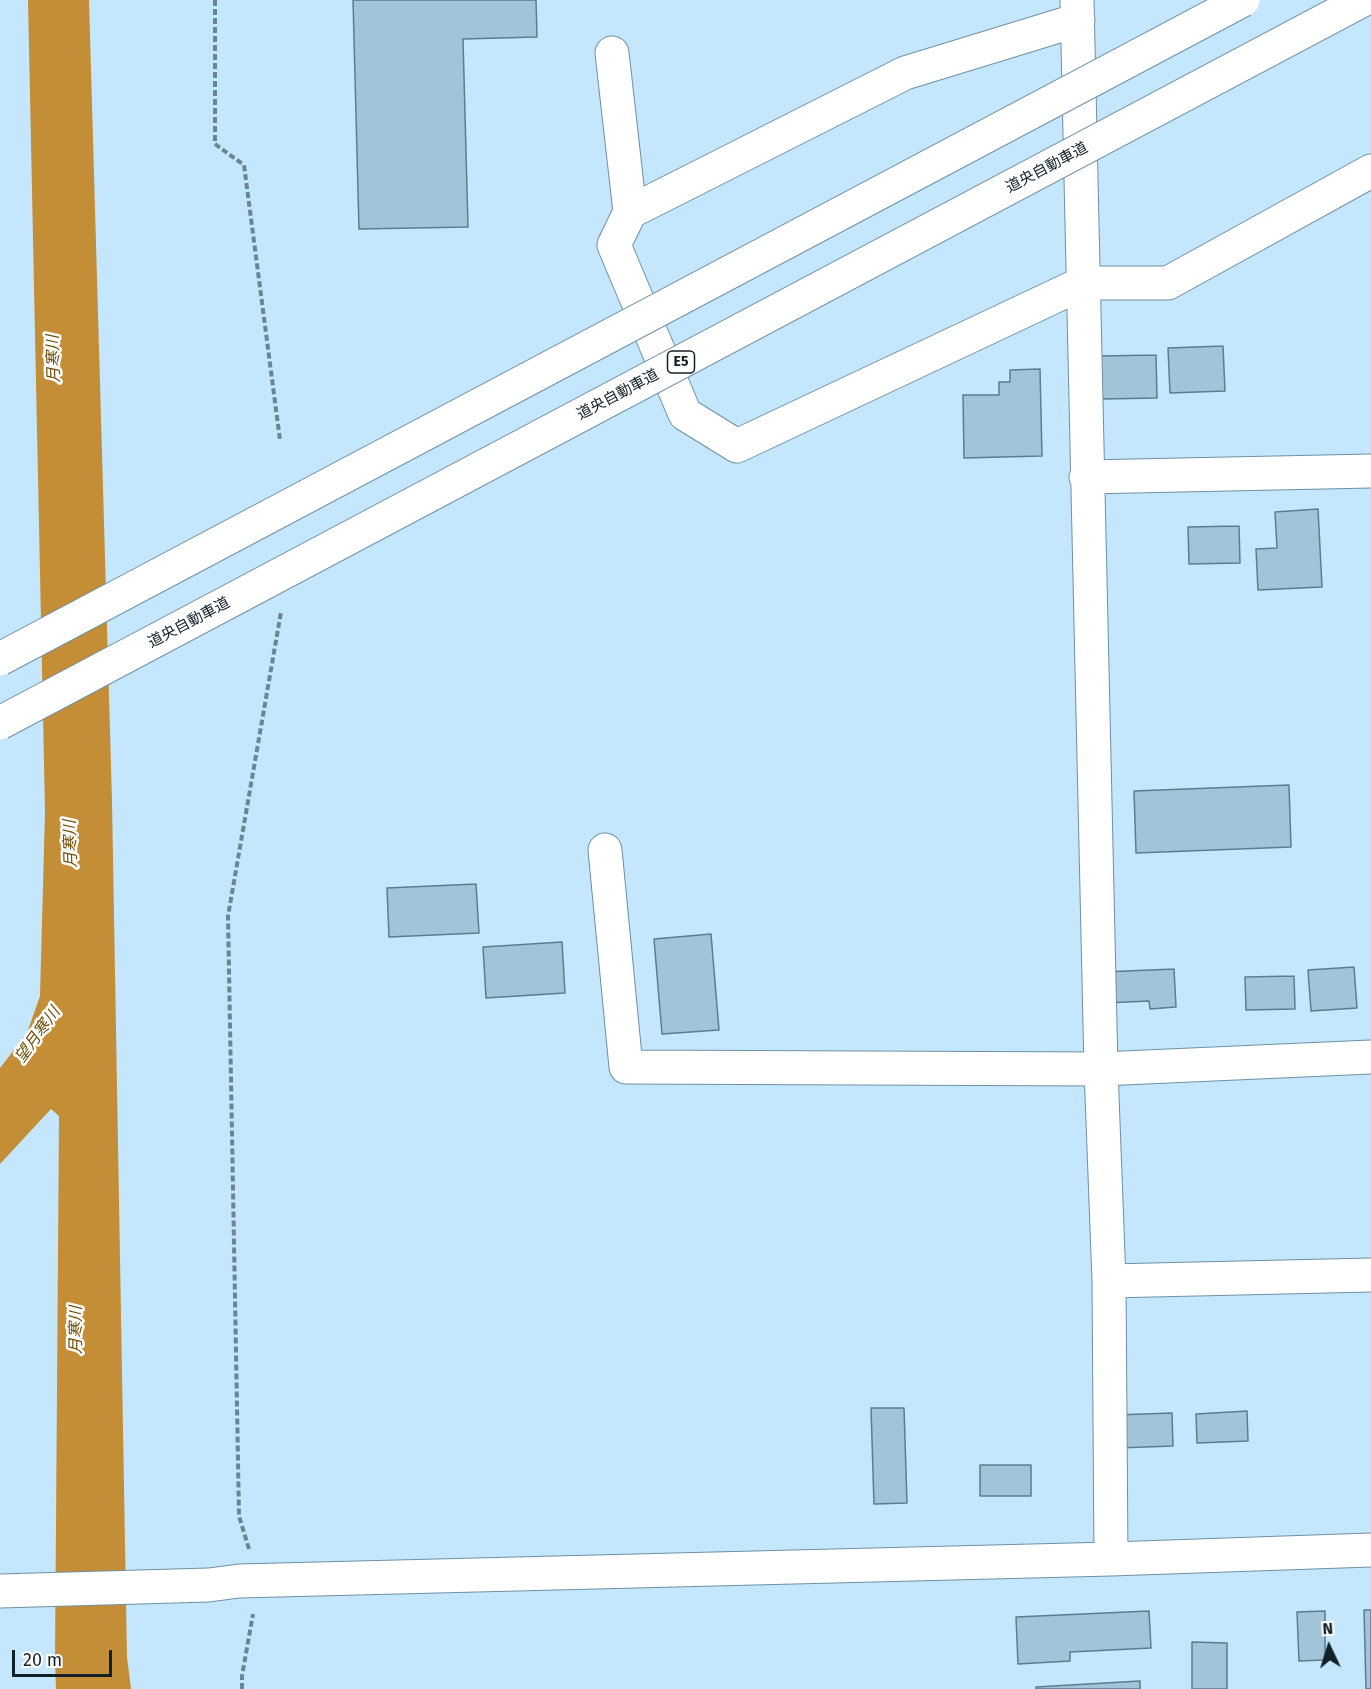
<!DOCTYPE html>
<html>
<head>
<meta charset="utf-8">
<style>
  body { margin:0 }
  #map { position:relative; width:1371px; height:1689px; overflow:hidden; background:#c4e7fd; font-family:"Fira Sans",sans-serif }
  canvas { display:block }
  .north { position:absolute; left:1299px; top:1617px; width:60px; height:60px; -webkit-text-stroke:4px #fff; paint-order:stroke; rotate:356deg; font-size:16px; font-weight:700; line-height:24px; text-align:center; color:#122028 }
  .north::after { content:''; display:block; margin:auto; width:21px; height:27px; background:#122028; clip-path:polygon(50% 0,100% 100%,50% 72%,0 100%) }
  .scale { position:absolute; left:12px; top:1650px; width:100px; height:27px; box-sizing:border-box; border:3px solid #122028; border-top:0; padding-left:8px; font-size:18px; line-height:21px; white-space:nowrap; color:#122028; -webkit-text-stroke:4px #fff; paint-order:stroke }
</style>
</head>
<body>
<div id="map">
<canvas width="1371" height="1689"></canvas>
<div class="north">N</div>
<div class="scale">20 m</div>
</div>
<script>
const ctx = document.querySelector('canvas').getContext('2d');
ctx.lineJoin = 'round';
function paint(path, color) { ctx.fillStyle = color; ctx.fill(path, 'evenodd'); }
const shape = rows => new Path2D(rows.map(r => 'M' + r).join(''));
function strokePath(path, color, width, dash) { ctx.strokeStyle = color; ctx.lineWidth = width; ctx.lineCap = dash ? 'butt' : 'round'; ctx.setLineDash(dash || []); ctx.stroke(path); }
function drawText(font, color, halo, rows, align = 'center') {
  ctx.font = font + ' "Fira Sans","Noto Sans JP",sans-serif'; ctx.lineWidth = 5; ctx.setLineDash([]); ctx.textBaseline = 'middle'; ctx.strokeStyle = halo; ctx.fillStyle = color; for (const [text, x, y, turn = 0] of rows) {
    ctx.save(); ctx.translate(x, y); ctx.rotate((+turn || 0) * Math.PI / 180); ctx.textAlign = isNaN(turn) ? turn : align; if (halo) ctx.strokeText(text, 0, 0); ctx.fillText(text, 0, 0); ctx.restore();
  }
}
const water = shape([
  [28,0,89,0,112,801,127,1657,131,1689,56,1689,55,1659,59,1116,51,1109,0,1164,0,1068,27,1033,40,996,45,812]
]);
const building = shape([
  [353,0,536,0,537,37,463,39,468,227,359,229,353,0],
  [1223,346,1225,391,1170,393,1168,348,1223,346],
  [1156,355,1157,398,1102,399,1101,356,1156,355],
  [1040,369,1042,456,964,458,963,395,999,395,999,382,1010,382,1010,370,1040,369],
  [1318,509,1322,587,1258,590,1256,549,1277,548,1275,512,1318,509],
  [1239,526,1240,563,1189,564,1188,527,1239,526],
  [1289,785,1291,847,1136,853,1134,791,1289,785],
  [476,884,479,933,389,937,387,888,476,884],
  [711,934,719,1030,662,1034,654,939,711,934],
  [562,942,565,993,486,998,483,947,562,942],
  [1354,967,1357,1008,1311,1011,1308,970,1354,967],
  [1174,969,1176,1007,1150,1009,1149,1001,1105,1003,1103,972,1174,969],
  [1294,976,1295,1009,1246,1010,1245,977,1294,976],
  [871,1408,904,1408,907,1503,874,1504,871,1408],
  [1247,1411,1248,1441,1197,1443,1196,1414,1247,1411],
  [1172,1413,1173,1446,1117,1448,1115,1415,1172,1413],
  [980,1465,1031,1465,1031,1496,980,1496,980,1465],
  [1364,1610,1371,1610,1371,1689,1366,1689,1364,1610],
  [1149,1611,1151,1648,1070,1652,1070,1661,1018,1664,1016,1617,1149,1611],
  [1325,1611,1325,1660,1299,1661,1297,1612,1325,1611],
  [1192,1642,1227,1643,1227,1689,1192,1689,1192,1642],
  [1140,1681,1140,1689,1036,1689,1036,1687,1140,1681]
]);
const path = shape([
  [215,0,215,144,244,165,280,440],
  [249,1549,239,1516,228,916,281,612],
  [242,1689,242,1676,253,1614]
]);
const minor = shape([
  [1077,0,1101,1069,1109,1281,1111,1559],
  [612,53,630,212,614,245,685,414,737,446,1083,283,1168,283,1371,171],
  [630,212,905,73,1078,20],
  [1086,477,1371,471],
  [605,850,626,1067,1101,1069,1371,1057],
  [1109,1281,1371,1275],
  [0,1591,209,1585,239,1581,1111,1559,1371,1550]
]);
const highwayBridge = shape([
  [0,659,1243,0],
  [0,723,1363,0]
]);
const shields = [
  [681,362,27]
];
const shieldNames = [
  ["E5",681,362]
];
const streetNames = [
  ["道央自動車道",1047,168,-28],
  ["道央自動車道",618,395,-28],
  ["道央自動車道",189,623,-28]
];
const waterNames = [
  ["月寒川",54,359,-92],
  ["月寒川",71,844,-92],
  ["望月寒川",38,1035,-54],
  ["月寒川",77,1330,-90]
];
paint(water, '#c48e37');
paint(building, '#a1c4d9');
strokePath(building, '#5c7c90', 1.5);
strokePath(minor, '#6f90a4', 35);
strokePath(path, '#6c8594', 4, [6, 3]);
strokePath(minor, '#fff', 33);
strokePath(highwayBridge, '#6f90a4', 35, []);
strokePath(highwayBridge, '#fff', 33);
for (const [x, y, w] of shields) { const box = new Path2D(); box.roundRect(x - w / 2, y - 11, w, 22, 4.5); ctx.fillStyle = '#fff'; ctx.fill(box); strokePath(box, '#122028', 1.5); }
drawText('bold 14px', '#122028', null, shieldNames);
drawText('15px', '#122028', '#fff', streetNames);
drawText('italic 16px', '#6f4b05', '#fff', waterNames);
</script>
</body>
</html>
